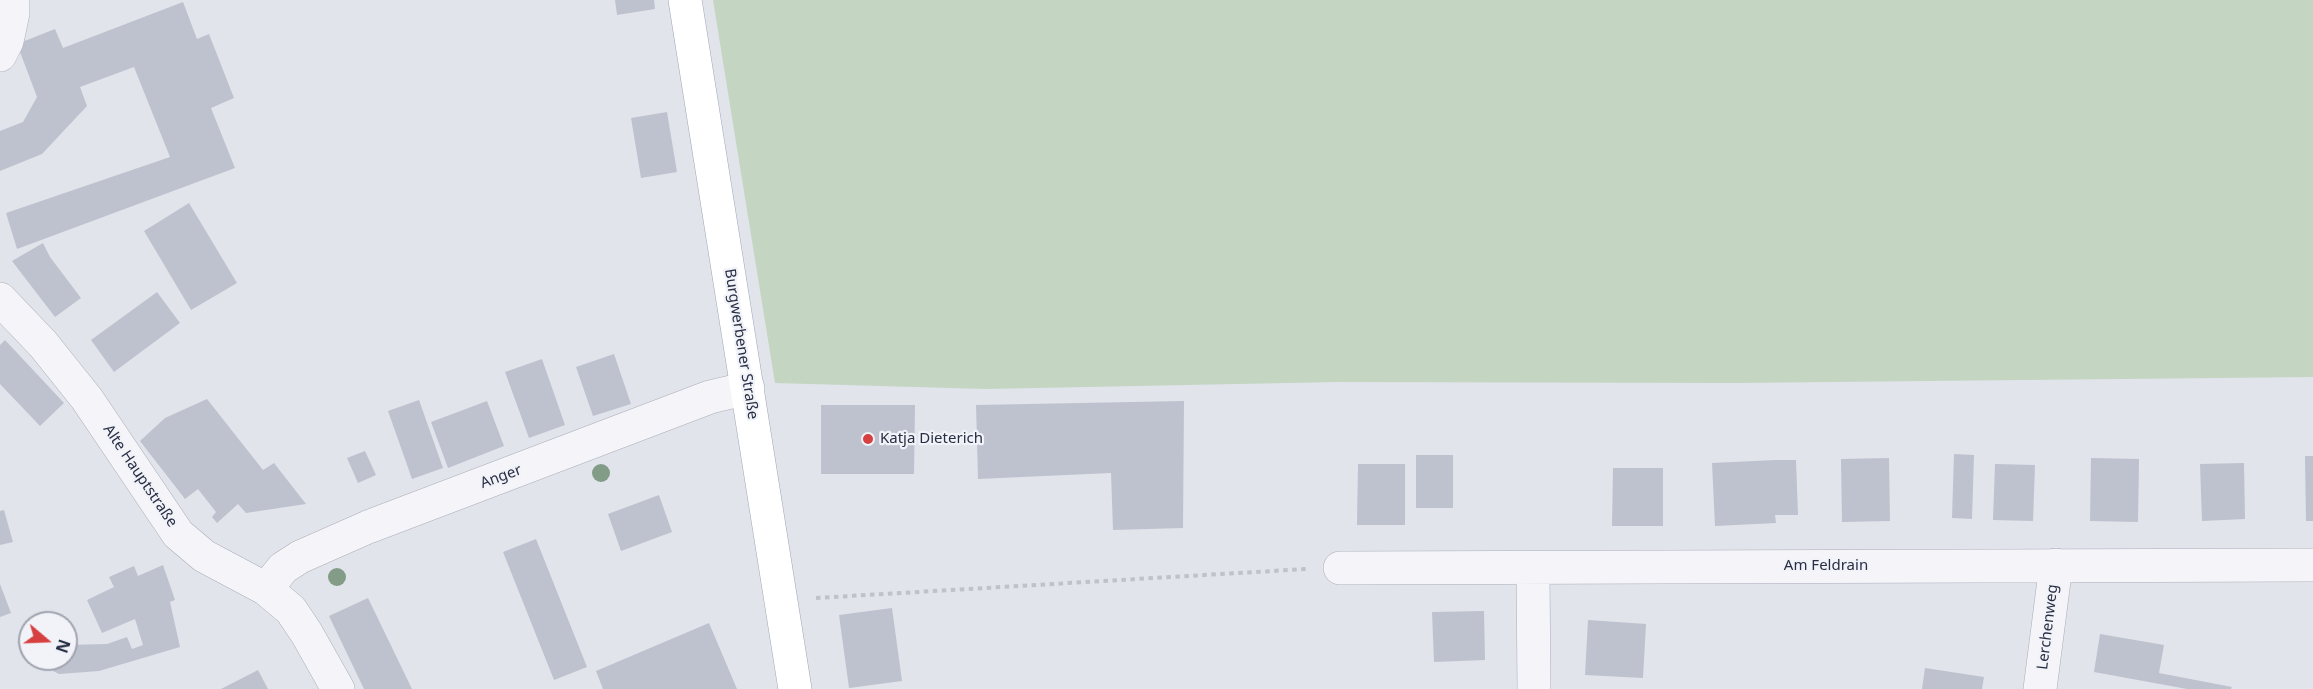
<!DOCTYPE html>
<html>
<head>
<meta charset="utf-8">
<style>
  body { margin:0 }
  #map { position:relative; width:2313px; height:689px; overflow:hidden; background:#e1e4eb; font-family:"Noto Sans",sans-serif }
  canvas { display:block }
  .north { position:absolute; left:18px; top:611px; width:60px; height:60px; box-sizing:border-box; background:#f1f3f8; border:2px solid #a1a4b0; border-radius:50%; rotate:109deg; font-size:16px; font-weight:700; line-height:24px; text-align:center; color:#282e44 }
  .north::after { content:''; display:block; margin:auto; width:21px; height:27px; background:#d74040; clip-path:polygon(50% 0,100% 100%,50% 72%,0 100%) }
</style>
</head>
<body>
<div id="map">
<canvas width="2313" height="689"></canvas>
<div class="north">N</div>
</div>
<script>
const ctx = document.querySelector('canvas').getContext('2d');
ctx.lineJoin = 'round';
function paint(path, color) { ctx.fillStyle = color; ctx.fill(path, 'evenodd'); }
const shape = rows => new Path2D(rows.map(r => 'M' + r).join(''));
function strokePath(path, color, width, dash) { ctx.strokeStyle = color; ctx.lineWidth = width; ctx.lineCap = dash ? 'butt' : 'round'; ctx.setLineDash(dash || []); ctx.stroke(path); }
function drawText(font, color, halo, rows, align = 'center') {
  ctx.font = font + ' "Noto Sans",sans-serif'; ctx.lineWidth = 4.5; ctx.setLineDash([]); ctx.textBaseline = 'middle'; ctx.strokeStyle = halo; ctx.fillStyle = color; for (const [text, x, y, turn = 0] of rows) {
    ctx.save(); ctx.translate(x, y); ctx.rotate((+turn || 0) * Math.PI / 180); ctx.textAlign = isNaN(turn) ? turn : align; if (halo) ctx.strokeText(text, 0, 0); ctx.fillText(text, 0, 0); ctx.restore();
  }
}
const green = shape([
  [713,0,2313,0,2313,377,1735,383,1338,382,985,389,775,383]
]);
const building = shape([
  [615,0,654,0,655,9,617,15],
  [183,2,197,39,209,34,234,98,211,108,235,168,17,249,6,213,170,157,134,67,80,87,87,106,42,154,0,171,0,131,23,122,37,97,17,44,55,29,63,48],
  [667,112,677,172,641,178,631,118],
  [189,203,237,283,191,310,144,231],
  [43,243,50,257,81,298,55,317,12,261],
  [157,292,180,323,114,372,91,340],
  [5,340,64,403,40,426,0,384,0,345],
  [614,354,631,404,593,416,576,367],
  [542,359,565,425,529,438,505,372],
  [207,399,263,470,274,463,306,504,246,513,238,504,217,523,212,517,216,512,198,489,185,499,140,441,165,418],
  [419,400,443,468,412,479,388,411],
  [487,401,504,446,448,468,431,422],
  [1184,401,1183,528,1113,530,1111,473,978,479,976,405],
  [821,405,915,405,914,474,821,474],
  [365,451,376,475,358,483,347,458],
  [1954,454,1974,455,1972,519,1952,518],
  [1416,455,1453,455,1453,508,1416,508],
  [2305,456,2313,456,2313,521,2306,521],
  [1889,458,1890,521,1842,522,1841,459],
  [2091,458,2139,459,2138,522,2090,521],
  [1775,460,1796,460,1798,515,1775,515,1776,523,1715,526,1712,463],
  [2244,463,2245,519,2202,521,2200,464],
  [1358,464,1405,464,1405,525,1357,525],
  [1995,464,2035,465,2033,521,1993,520],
  [1613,468,1663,468,1663,526,1612,526],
  [659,495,672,532,621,551,608,514],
  [4,510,13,542,0,545,0,511],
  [536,539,587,667,554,680,503,552],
  [163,565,175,600,170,602,180,647,99,671,59,674,53,671,53,659,66,659,66,645,107,644,127,637,132,649,143,645,135,619,102,633,87,600,114,587,109,577,134,566,138,576],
  [0,584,11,613,0,617],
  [368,598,412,689,364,689,329,616],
  [892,608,902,681,849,688,839,615],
  [1484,611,1485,660,1434,662,1432,612],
  [1588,620,1646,624,1643,678,1585,675],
  [709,623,737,689,603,689,596,671],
  [2100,634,2164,645,2159,673,2232,687,2231,689,2187,689,2094,672],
  [1925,668,1984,677,1982,689,1922,689],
  [258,670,268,689,221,689]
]);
const path = shape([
  [816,598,1306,569]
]);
const minor = shape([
  [0,55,7,41,13,13,13,0],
  [0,299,43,344,87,399,178,534,204,556,266,589,291,610,307,634,338,689],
  [1340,568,2313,565],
  [1533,568,1534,689],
  [266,589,283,568,300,557,368,527,710,397,748,388],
  [2040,689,2056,565]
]);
const major = shape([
  [685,0,795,689]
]);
const trees = [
  [601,473],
  [337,577]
];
const markers = [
  [868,439,6,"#d74040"]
];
const streetNames = [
  ["Burgwerbener Straße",741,344,81],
  ["Alte Hauptstraße",140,476,56],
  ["Anger",501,477,-20],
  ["Am Feldrain",1826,566],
  ["Lerchenweg",2048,627,-83]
];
const poiNames = [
  ["Katja Dieterich",880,439]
];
paint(green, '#c4d5c2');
paint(building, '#bec2ce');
strokePath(minor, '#aaadb9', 34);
strokePath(major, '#a0a6b7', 34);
strokePath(path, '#c0c1ca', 4, [4.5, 4.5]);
strokePath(minor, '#f5f5f9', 33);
strokePath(major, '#fff', 33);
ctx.fillStyle = '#839c87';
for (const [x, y] of trees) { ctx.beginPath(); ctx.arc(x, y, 9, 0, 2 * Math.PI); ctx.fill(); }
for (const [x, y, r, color] of markers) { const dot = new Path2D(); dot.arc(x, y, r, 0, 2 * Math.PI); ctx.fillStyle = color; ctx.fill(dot); strokePath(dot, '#f1f3f8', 2); }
drawText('15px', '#282e44', '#f1f3f8', streetNames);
drawText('15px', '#282e44', '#f1f3f8', poiNames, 'left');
</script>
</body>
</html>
